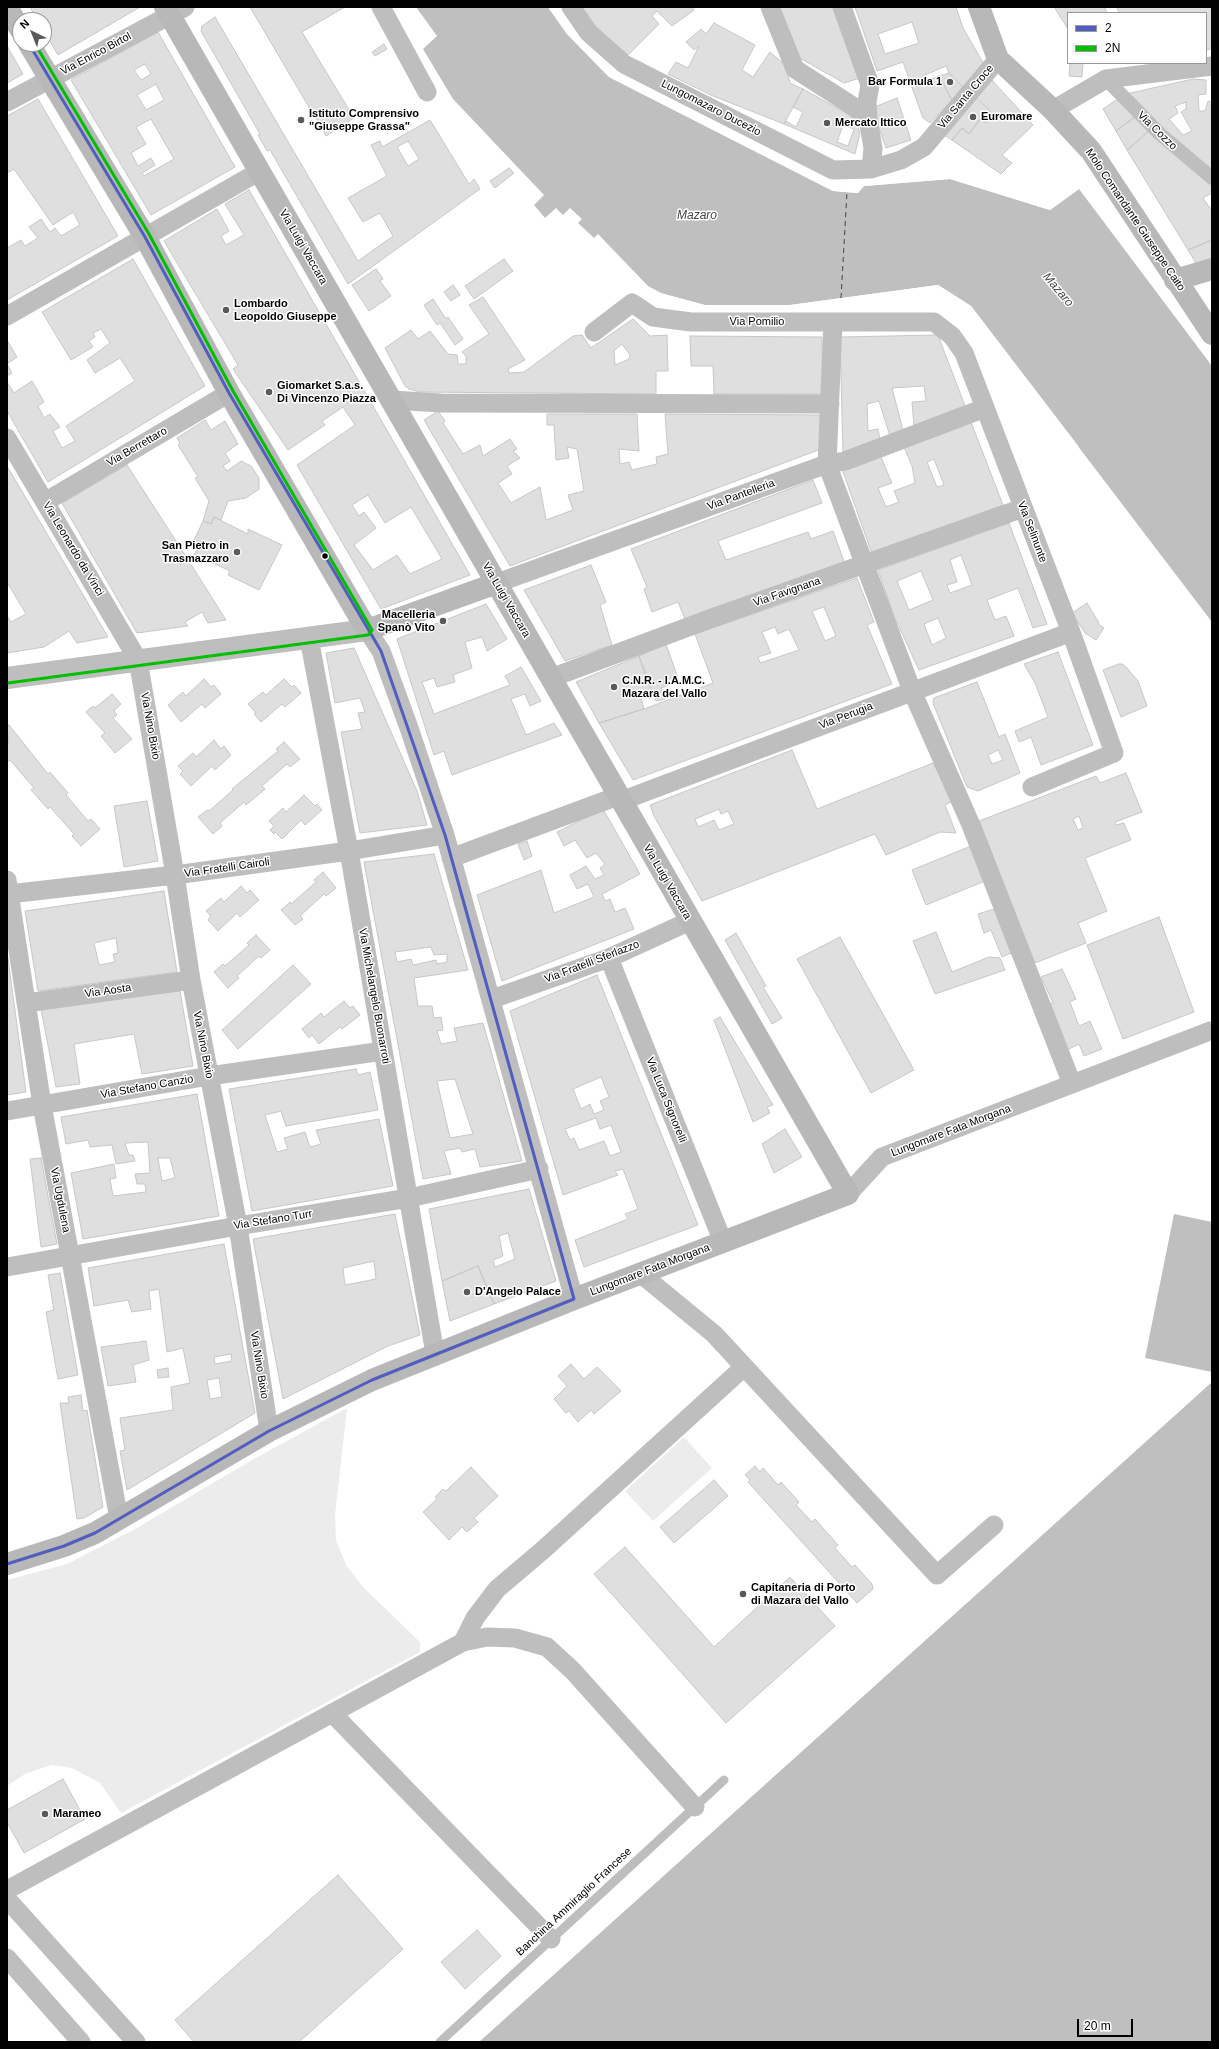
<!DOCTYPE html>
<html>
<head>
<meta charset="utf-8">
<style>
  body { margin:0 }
  #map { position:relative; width:1219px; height:2049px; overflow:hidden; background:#fff; font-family:Arial,sans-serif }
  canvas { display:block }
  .frame { position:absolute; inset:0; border:8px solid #000; pointer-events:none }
  .legend { position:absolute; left:1067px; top:12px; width:140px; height:52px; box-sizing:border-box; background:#fff; border:1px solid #999; margin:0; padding:5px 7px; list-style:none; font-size:12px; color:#000 }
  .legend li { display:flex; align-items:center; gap:8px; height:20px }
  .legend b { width:20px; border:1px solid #999 }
  .north { position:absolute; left:12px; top:12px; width:40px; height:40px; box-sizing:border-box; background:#fff; border:1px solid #999; border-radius:50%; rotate:317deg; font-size:11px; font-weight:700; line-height:16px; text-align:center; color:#000 }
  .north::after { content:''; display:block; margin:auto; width:14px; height:18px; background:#595959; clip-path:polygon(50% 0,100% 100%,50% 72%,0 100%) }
  .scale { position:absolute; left:1077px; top:2019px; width:56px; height:18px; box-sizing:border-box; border:2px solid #000; border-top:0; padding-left:5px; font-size:12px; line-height:14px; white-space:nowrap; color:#000; -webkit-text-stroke:3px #fff; paint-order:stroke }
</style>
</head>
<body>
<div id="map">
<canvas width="1219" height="2049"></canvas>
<div class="frame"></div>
<ul class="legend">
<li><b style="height:5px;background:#515dbf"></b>2</li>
<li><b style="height:5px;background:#00bf00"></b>2N</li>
</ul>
<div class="north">N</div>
<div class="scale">20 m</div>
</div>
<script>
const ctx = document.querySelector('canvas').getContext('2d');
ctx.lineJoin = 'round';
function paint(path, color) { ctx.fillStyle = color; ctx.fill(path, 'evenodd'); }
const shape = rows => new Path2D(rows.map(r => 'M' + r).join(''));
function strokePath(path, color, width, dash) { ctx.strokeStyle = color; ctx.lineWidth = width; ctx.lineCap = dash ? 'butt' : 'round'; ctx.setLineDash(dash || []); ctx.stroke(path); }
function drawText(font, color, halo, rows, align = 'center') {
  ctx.font = font + ' Arial,sans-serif'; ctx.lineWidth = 3; ctx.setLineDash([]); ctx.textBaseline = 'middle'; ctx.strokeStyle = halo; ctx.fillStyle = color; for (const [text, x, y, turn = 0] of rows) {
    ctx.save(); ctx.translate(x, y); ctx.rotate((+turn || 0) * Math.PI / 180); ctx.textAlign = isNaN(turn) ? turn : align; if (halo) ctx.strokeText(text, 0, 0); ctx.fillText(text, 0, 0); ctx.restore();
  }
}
const green = shape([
  [347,1408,335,1515,336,1540,346,1565,364,1588,420,1642,420,1652,121,1813,100,1783,72,1768,51,1765,25,1774,7,1786,7,1580,67,1564,135,1529,252,1460],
  [684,1437,712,1468,653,1521,625,1491]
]);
const water = shape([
  [416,7,548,7,567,34,609,77,833,191,858,193,864,186,950,179,1050,210,1079,189,1212,366,1212,622,971,306,938,285,790,305,705,305,661,293,648,286,598,234,594,238,578,223,582,219,570,208,563,215,556,208,545,218,534,205,544,195,453,99,423,49,437,36],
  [1174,1214,1212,1222,1212,1372,1145,1358],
  [1212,1382,1212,2042,479,2042,1029,1547]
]);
const pier = shape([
  [548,7,551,7,569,32,611,75,833,189,857,191,864,184,951,177,1050,207,1078,187,1079,189,1050,210,950,179,864,186,858,193,833,191,609,77,567,34],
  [938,285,971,306,1079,447,1079,450,970,307,938,287,790,307,705,307,665,297,666,295,705,305,790,305],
  [1028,1546,1029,1547,477,2042,478,2041]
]);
const ferry = shape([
  [841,298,847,192]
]);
const building = shape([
  [30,7,140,7,58,55,44,31,44,20,37,20,30,7],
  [250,7,345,7,302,32,354,118,326,136,250,7],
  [578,7,692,7,694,10,672,26,657,11,652,16,659,24,628,55,585,17,578,7],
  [778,7,834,7,860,78,844,83,798,57,778,7],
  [855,7,956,7,963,28,985,66,964,88,949,73,946,66,923,76,926,81,939,76,952,100,930,123,923,118,903,62,877,71,855,7],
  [912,22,919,43,885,54,878,34,912,22],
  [1054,7,1110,7,1105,8,1107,13,1068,13,1068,29,1054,7],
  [1117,7,1212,7,1212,49,1206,50,1206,13,1119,13,1117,7],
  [215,17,358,261,393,236,380,213,363,222,348,198,387,176,371,145,380,141,382,147,430,120,469,184,474,179,480,189,348,284,270,150,267,151,258,135,260,134,201,31,202,26,215,17],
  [408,141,419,159,408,166,397,147,408,141],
  [714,23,755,45,742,70,753,77,770,52,785,65,790,83,803,89,784,124,713,96,668,74,676,62,688,68,699,46,694,50,686,42,701,29,706,34,714,23],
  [158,32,235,167,151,215,71,80,158,32],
  [145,64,151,74,141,80,134,70,145,64],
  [156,84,164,100,146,110,137,95,156,84],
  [151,119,174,159,144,176,142,173,155,165,151,158,138,166,131,153,146,144,136,127,151,119],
  [384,44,387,49,375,56,372,52,384,44],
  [7,46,23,74,7,83,7,46],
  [1070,63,1083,63,1082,77,1069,76,1070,63],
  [949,73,964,88,952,100,939,76,949,73],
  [991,79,1033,125,1002,155,1012,163,1001,174,952,140,962,128,969,134,980,119,986,123,993,114,975,96,991,79],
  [1193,79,1206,80,1206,94,1198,95,1199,111,1205,111,1208,101,1212,102,1212,174,1126,94,1193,79],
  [1186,102,1186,109,1181,112,1192,131,1183,135,1169,119,1178,113,1175,106,1186,102],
  [803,89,855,118,860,133,855,154,784,124,786,121,796,127,803,112,793,107,803,89],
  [843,125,854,129,848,146,837,142,843,125],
  [975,96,993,114,986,123,980,119,969,134,962,128,952,140,941,133,975,96],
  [897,98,911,140,886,148,872,108,897,98],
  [1119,98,1136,116,1116,131,1103,109,1119,98],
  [38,99,118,236,7,300,7,248,21,240,25,246,38,238,29,227,41,219,50,232,55,228,61,236,80,225,73,212,53,225,14,169,7,173,7,116,38,99],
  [1136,116,1150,130,1127,150,1116,131,1136,116],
  [1150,130,1212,181,1212,193,1203,198,1210,208,1212,207,1212,240,1188,250,1127,150,1150,130],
  [509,168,514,173,495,188,490,181,509,168],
  [249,190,470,575,381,609,297,465,355,425,343,407,322,421,325,425,288,450,233,369,238,365,164,241,217,209,229,231,221,236,226,245,244,235,225,204,249,190],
  [368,495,385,523,411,507,442,559,410,574,397,555,373,570,354,545,376,528,364,512,359,516,352,505,368,495],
  [1212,240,1212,259,1196,263,1188,250,1212,240],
  [133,259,205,386,48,482,7,411,7,382,14,393,32,381,44,402,38,406,44,418,50,414,60,427,53,431,62,448,75,441,66,426,135,381,120,358,95,373,87,360,110,343,101,329,93,333,95,337,89,341,93,347,71,360,42,312,133,259],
  [504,259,513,271,474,299,465,286,504,259],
  [376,269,383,279,380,281,391,296,369,311,352,285,376,269],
  [453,285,460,295,451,301,444,292,453,285],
  [483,297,525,360,508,369,509,373,524,372,573,336,582,335,591,348,633,319,650,336,667,335,668,371,656,371,656,394,420,392,409,389,405,386,385,348,411,330,418,339,430,331,448,354,457,355,458,364,466,364,466,356,462,352,489,334,469,305,483,297],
  [622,344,630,355,629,359,615,365,614,351,622,344],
  [433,299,446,319,448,317,463,339,455,345,440,323,437,325,424,305,433,299],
  [938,335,965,406,914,426,912,402,926,401,924,386,892,388,903,430,890,436,879,401,867,404,868,431,878,429,880,440,843,453,840,337,938,335],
  [690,336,822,337,823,394,714,394,713,366,691,366,690,336],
  [7,340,17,357,7,364,12,373,7,376,7,340],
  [438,411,445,421,443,423,463,454,480,445,483,456,510,439,517,449,513,451,520,458,507,466,512,474,498,483,511,503,540,487,546,520,573,510,568,495,584,491,577,449,567,447,569,458,556,460,554,425,547,425,547,414,637,414,639,451,619,449,620,464,629,462,632,470,657,464,656,457,668,454,665,414,822,415,821,449,510,566,424,420,438,411],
  [205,420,211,430,225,421,238,444,225,453,230,461,223,466,227,471,241,461,251,466,259,478,259,489,246,498,228,501,221,520,214,517,211,524,203,521,209,501,195,478,198,477,178,445,180,444,177,438,205,420],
  [971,422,1003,505,872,554,842,469,880,455,892,483,878,488,886,507,899,502,894,491,915,483,912,466,904,447,971,422],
  [934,459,944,485,937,487,927,462,934,459],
  [127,465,185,555,226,620,208,623,202,612,185,622,188,626,137,633,62,503,127,465],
  [7,466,108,637,77,643,69,631,44,647,7,653,7,616,11,622,26,614,7,582,7,466],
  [813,480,822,503,718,541,726,560,808,532,811,539,833,531,845,564,685,619,678,602,652,612,644,589,647,587,631,549,813,480],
  [214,517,248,534,248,529,282,545,259,590,228,575,230,571,194,554,197,550,191,547,203,521,211,524,214,517],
  [1009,523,1047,624,1033,628,1018,588,987,600,995,620,1006,616,1014,636,919,670,894,616,878,570,1009,523],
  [961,555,972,585,950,593,947,585,957,582,950,560,961,555],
  [921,571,933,600,909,610,897,581,921,571],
  [938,618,946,638,932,645,924,624,938,618],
  [591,565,606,602,600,605,612,645,565,661,524,590,591,565],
  [857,578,874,622,867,625,892,684,633,780,599,723,644,709,713,683,695,634,857,578],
  [824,607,836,636,825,641,812,611,824,607],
  [775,627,778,634,789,629,799,650,760,663,758,657,771,653,762,632,775,627],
  [1087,603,1099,623,1098,624,1104,628,1096,640,1085,633,1072,613,1087,603],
  [486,604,507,639,487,651,482,637,465,642,472,668,453,675,455,682,437,687,434,678,422,682,434,714,510,685,505,676,521,667,541,701,530,706,525,694,511,699,526,735,554,723,562,735,452,775,444,751,434,755,397,639,486,604],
  [666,644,679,681,661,688,665,699,656,701,639,656,666,644],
  [354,648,417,791,427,825,360,833,341,732,362,729,358,713,365,712,360,698,335,703,326,653,354,648],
  [1058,652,1093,745,1041,765,1031,737,1019,742,1015,731,1048,717,1035,683,1024,664,1058,652],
  [639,656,651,691,640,695,644,709,599,723,576,682,639,656],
  [1119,664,1123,664,1127,668,1138,681,1147,706,1121,717,1103,670,1119,664],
  [204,679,211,687,214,685,221,694,205,708,202,704,181,722,168,705,183,692,186,696,204,679],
  [284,679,292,687,294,685,301,693,285,707,282,704,261,722,254,714,256,713,248,704,263,692,266,695,284,679],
  [977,682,999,737,1005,734,1020,773,978,791,967,787,933,703,934,698,977,682],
  [998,750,1003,760,992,764,988,755,998,750],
  [112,694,121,704,114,711,117,715,113,718,132,739,115,753,101,736,105,733,86,712,93,706,95,708,112,694],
  [9,725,48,774,50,772,68,793,66,795,88,821,91,819,100,829,81,846,72,836,74,834,50,807,48,809,31,790,34,788,10,760,7,762,7,745,9,744,7,726,9,725],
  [214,740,221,749,224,746,231,755,215,770,212,766,191,786,180,774,183,771,178,766,193,753,196,757,214,740],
  [284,742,300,759,290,767,287,764,262,786,265,789,246,805,244,802,220,823,222,826,213,834,198,817,207,810,209,811,233,790,232,789,278,751,276,749,284,742],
  [792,750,817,809,933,763,953,801,945,805,956,833,940,832,886,855,875,834,702,901,654,816,650,805,792,750],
  [719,809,721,814,728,811,734,824,719,830,714,820,698,827,695,819,719,809],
  [1126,773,1142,812,1115,822,1116,825,1124,823,1131,840,1085,858,1107,911,1078,923,1086,943,1035,963,979,821,1096,776,1100,783,1126,773],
  [1079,816,1083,828,1078,830,1073,819,1079,816],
  [304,795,315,806,317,804,322,810,305,825,301,820,282,839,275,832,274,834,270,830,274,826,269,821,283,808,286,812,304,795],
  [147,801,158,861,124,867,114,806,147,801],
  [603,809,640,874,602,894,605,901,610,899,615,912,625,908,634,929,502,981,477,895,541,870,554,913,594,897,588,884,577,889,570,875,586,866,595,879,604,875,600,868,605,864,596,853,587,858,575,840,564,846,557,832,603,809],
  [527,841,532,856,524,860,518,844,527,841],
  [971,846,985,881,926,905,912,870,971,846],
  [434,854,468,970,414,978,418,1006,432,1006,434,1018,441,1017,443,1030,437,1031,441,1044,457,1041,454,1028,483,1023,522,1161,480,1167,475,1149,462,1152,460,1148,444,1151,451,1174,423,1179,364,862,434,854],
  [431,947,434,955,447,954,447,962,437,964,436,960,413,965,411,959,397,962,395,952,431,947],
  [455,1079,473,1134,450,1138,437,1081,455,1079],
  [323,872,336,888,326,896,324,894,300,916,303,919,295,925,281,910,290,902,291,904,316,882,314,880,323,872],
  [241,886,247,893,250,890,259,900,240,917,237,913,218,931,208,920,211,916,206,911,221,898,224,902,241,886],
  [164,891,177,972,38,991,25,911,164,891],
  [116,938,118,953,113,954,115,962,99,965,94,943,116,938],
  [994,909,1011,953,1002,957,991,930,984,933,978,914,994,909],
  [1159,917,1194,1012,1123,1039,1087,945,1159,917],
  [936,932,952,972,989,957,1000,958,1005,970,935,994,913,941,936,932],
  [736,933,766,986,763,987,782,1018,772,1024,725,940,736,933],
  [256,935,270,950,261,958,259,956,237,976,239,978,228,988,214,972,223,964,225,966,249,945,247,943,256,935],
  [840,937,914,1070,871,1093,797,959,840,937],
  [7,951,26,1092,7,1095,7,951],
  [293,965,311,984,238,1049,222,1030,293,965],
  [1062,969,1076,999,1070,1002,1079,1026,1090,1021,1102,1049,1084,1056,1079,1044,1067,1050,1049,1004,1053,1003,1041,977,1062,969],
  [597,975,698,1225,584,1267,575,1240,628,1219,625,1214,638,1209,623,1169,615,1171,618,1175,563,1195,510,1011,597,975],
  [601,1077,609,1097,600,1101,604,1110,594,1114,590,1104,581,1109,573,1089,601,1077],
  [596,1118,600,1129,611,1125,621,1152,610,1156,604,1141,579,1150,574,1138,570,1140,565,1129,596,1118],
  [180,991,193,1066,142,1074,134,1034,74,1044,80,1084,56,1087,41,1009,180,991],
  [344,1001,350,1008,353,1006,360,1015,342,1029,340,1027,319,1044,312,1035,309,1038,302,1029,321,1013,324,1017,344,1001],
  [720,1017,773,1105,767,1107,770,1113,753,1122,714,1020,720,1017],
  [356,1069,358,1075,370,1072,378,1110,286,1126,281,1111,265,1115,277,1152,288,1149,284,1138,305,1132,310,1147,321,1144,316,1130,379,1119,393,1186,252,1211,229,1089,356,1069],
  [197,1094,219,1216,83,1239,71,1173,114,1164,116,1178,110,1179,113,1196,146,1192,145,1184,137,1184,135,1174,150,1173,148,1142,125,1143,129,1155,133,1155,135,1161,116,1164,112,1145,90,1147,88,1140,66,1144,61,1117,197,1094],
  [158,1158,170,1158,175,1178,162,1181,158,1158],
  [785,1129,802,1157,774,1173,762,1144,785,1129],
  [41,1158,57,1244,41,1247,30,1159,41,1158],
  [529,1189,556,1281,494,1304,478,1266,442,1281,429,1209,529,1189],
  [508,1233,515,1259,495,1267,493,1260,503,1256,499,1236,508,1233],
  [395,1214,420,1335,388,1346,283,1399,253,1239,395,1214],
  [374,1261,376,1279,345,1285,343,1268,374,1261],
  [224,1244,255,1413,127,1490,120,1451,125,1450,120,1418,173,1410,171,1387,190,1383,183,1348,167,1352,159,1289,149,1291,151,1309,132,1312,128,1300,94,1306,88,1268,224,1244],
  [231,1354,232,1361,215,1364,214,1357,231,1354],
  [219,1378,222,1397,210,1399,207,1380,219,1378],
  [478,1266,494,1304,450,1321,442,1281,478,1266],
  [60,1273,78,1375,58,1379,46,1312,54,1310,48,1275,60,1273],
  [146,1341,149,1360,133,1365,136,1382,108,1386,101,1347,146,1341],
  [571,1364,584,1379,597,1367,621,1391,594,1414,591,1410,578,1422,569,1411,566,1413,554,1399,567,1386,558,1376,571,1364],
  [168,1368,169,1377,158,1378,157,1370,168,1368],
  [81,1395,83,1411,87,1410,103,1507,84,1518,77,1519,60,1403,69,1403,68,1397,81,1395],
  [755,1466,760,1472,763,1468,778,1485,781,1482,799,1502,796,1505,812,1522,815,1519,838,1545,835,1548,852,1567,855,1565,872,1584,873,1589,857,1603,748,1482,750,1480,745,1475,755,1466],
  [471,1467,498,1496,474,1518,478,1522,467,1532,462,1527,449,1540,423,1512,437,1499,435,1497,443,1489,446,1491,471,1467],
  [714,1480,728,1496,674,1543,660,1527,714,1480],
  [625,1547,714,1647,790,1577,835,1626,726,1723,594,1574,625,1547],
  [63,1779,85,1819,24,1853,7,1822,7,1810,63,1779],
  [338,1875,403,1949,299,2042,194,2042,175,2020,338,1875],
  [477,1930,501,1956,465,1989,441,1962,477,1930]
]);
const service = shape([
  [440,2042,724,1780]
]);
const pedestrian = shape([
  [1106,79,1160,134,1212,178]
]);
const minor = shape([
  [381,7,427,92],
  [571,7,589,33,624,64,833,170,871,169,901,160,924,147,998,59],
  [770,7,795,69,851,105,868,119,873,148,871,169],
  [842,7,870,85,867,102,868,119],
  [7,102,185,7],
  [1053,110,1106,79,1212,66],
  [7,316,260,171],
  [833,322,827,464,912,691,971,825,1072,1084],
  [594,332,632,303,653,317,691,322,934,322,952,336,964,353,1071,632,1114,753,1032,787],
  [391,400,441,403,830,404],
  [7,438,138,660,175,875,191,980,238,1226,269,1431],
  [45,502,229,393],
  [497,583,827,464,845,461,985,408],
  [367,630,381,651,409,728,445,835,574,1299],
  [309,638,349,851,435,1354],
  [551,678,715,617,1023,508],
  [621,801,1071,632],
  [451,858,618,796],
  [7,880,42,1105,119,1519],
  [9,894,175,875,349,851,445,835],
  [609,958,723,1242],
  [492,999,609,958,690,921],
  [26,1003,191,980],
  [7,1111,209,1076,383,1051],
  [848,1194,882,1157,1210,1031],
  [7,1267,238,1226,409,1198,539,1169],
  [641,1274,714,1334,937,1575,994,1525],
  [463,1642,475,1618,497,1589,543,1550,744,1367],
  [332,1713,551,1939],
  [7,1890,463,1642,487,1637,515,1638,547,1647,573,1671,695,1807],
  [7,1899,136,2042],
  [7,1958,81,2042]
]);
const tertiary = shape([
  [7,678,367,630]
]);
const secondary = shape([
  [7,7,20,29],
  [979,7,998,59,1053,110,1091,151,1212,334],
  [29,44,145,237,229,393,367,630,497,583],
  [1175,280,1212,269],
  [7,1564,64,1546,95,1533,269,1431,372,1380,574,1299,848,1194,165,7]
]);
const bus1 = shape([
  [7,1564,64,1546,95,1533,269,1431,372,1380,574,1299,445,835,381,651,229,393,145,237,29,44]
]);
const bus2 = shape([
  [8,683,368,635,372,630,233,391,149,234,35,44]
]);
const markers = [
  [950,82,4,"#595959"],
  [973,117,4,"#595959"],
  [301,120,4,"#595959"],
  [827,123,4,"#595959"],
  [226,310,4,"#595959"],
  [269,392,4,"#595959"],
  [237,552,4,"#595959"],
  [325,556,3.5,"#000"],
  [443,621,4,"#595959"],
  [614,687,4,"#595959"],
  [467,1292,4,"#595959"],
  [743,1594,4,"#595959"],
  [45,1814,4,"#595959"]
];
const streetNames = [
  ["Via Enrico Birtol",96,54,-28],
  ["Via Santa Croce",966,97,-50],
  ["Lungomazaro Ducezio",711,108,27],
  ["Via Cozzo",1157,131,44],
  ["Molo Comandante Giuseppe Caito",1135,220,56],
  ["Via Luigi Vaccara",303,247,60],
  ["Via Pomilio",757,322],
  ["Via Berrettaro",137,447,-30],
  ["Via Pantelleria",741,495,-20],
  ["Via Selinunte",1032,532,69],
  ["Via Leonardo da Vinci",73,549,59],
  ["Via Favignana",787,592,-19],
  ["Via Luigi Vaccara",506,600,60],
  ["Via Perugia",846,716,-21],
  ["Via Nino Bixio",150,726,80],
  ["Via Fratelli Cairoli",227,868,-8],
  ["Via Luigi Vaccara",667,882,60],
  ["Via Fratelli Sferlazzo",592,962,-21],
  ["Via Aosta",108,991,-8],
  ["Via Michelangelo Buonarroti",374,996,80],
  ["Via Nino Bixio",203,1045,79],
  ["Via Stefano Canzio",147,1087,-10],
  ["Via Luca Signorelli",666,1100,68],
  ["Lungomare Fata Morgana",951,1131,-21],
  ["Via Ugdulena",60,1200,79],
  ["Via Stefano Turr",273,1220,-9],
  ["Lungomare Fata Morgana",650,1270,-21],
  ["Via Nino Bixio",259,1365,81],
  ["Banchina Ammiraglio Francese",574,1902,-43]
];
const poiNames = [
  ["Bar Formula 1",942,82,"right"],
  ["Istituto Comprensivo",309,114],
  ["\"Giuseppe Grassa\"",309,127],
  ["Euromare",981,117],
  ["Mercato Ittico",835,123],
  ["Lombardo",234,304],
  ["Leopoldo Giuseppe",234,317],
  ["Giomarket S.a.s.",277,386],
  ["Di Vincenzo Piazza",277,399],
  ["San Pietro in",229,546,"right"],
  ["Trasmazzaro",229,559,"right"],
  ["Macelleria",435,615,"right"],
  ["Spanò Vito",435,628,"right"],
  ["C.N.R. - I.A.M.C.",622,681],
  ["Mazara del Vallo",622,694],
  ["D'Angelo Palace",475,1292],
  ["Capitaneria di Porto",751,1588],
  ["di Mazara del Vallo",751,1601],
  ["Marameo",53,1814]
];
const waterNames = [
  ["Mazaro",697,216],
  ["Mazaro",1058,290,50]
];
paint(green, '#ececec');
paint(water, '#bfbfbf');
paint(pier, '#fff');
strokePath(ferry, '#444', 1, [5, 4]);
paint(building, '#dfdfdf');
strokePath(building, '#c7c7c7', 1);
strokePath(service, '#bebebe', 9);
strokePath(pedestrian, '#bebebe', 14);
strokePath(minor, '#bebebe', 19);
strokePath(tertiary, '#bebebe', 22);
strokePath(secondary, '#b8b8b8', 22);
strokePath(bus1, '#515dbf', 3);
strokePath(bus2, '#00bf00', 3);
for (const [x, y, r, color] of markers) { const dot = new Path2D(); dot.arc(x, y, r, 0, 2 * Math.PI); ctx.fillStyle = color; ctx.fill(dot); strokePath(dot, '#fff', 1.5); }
drawText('11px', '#000', '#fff', streetNames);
drawText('bold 11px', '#000', '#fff', poiNames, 'left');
drawText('italic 12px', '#444', '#fff', waterNames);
</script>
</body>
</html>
